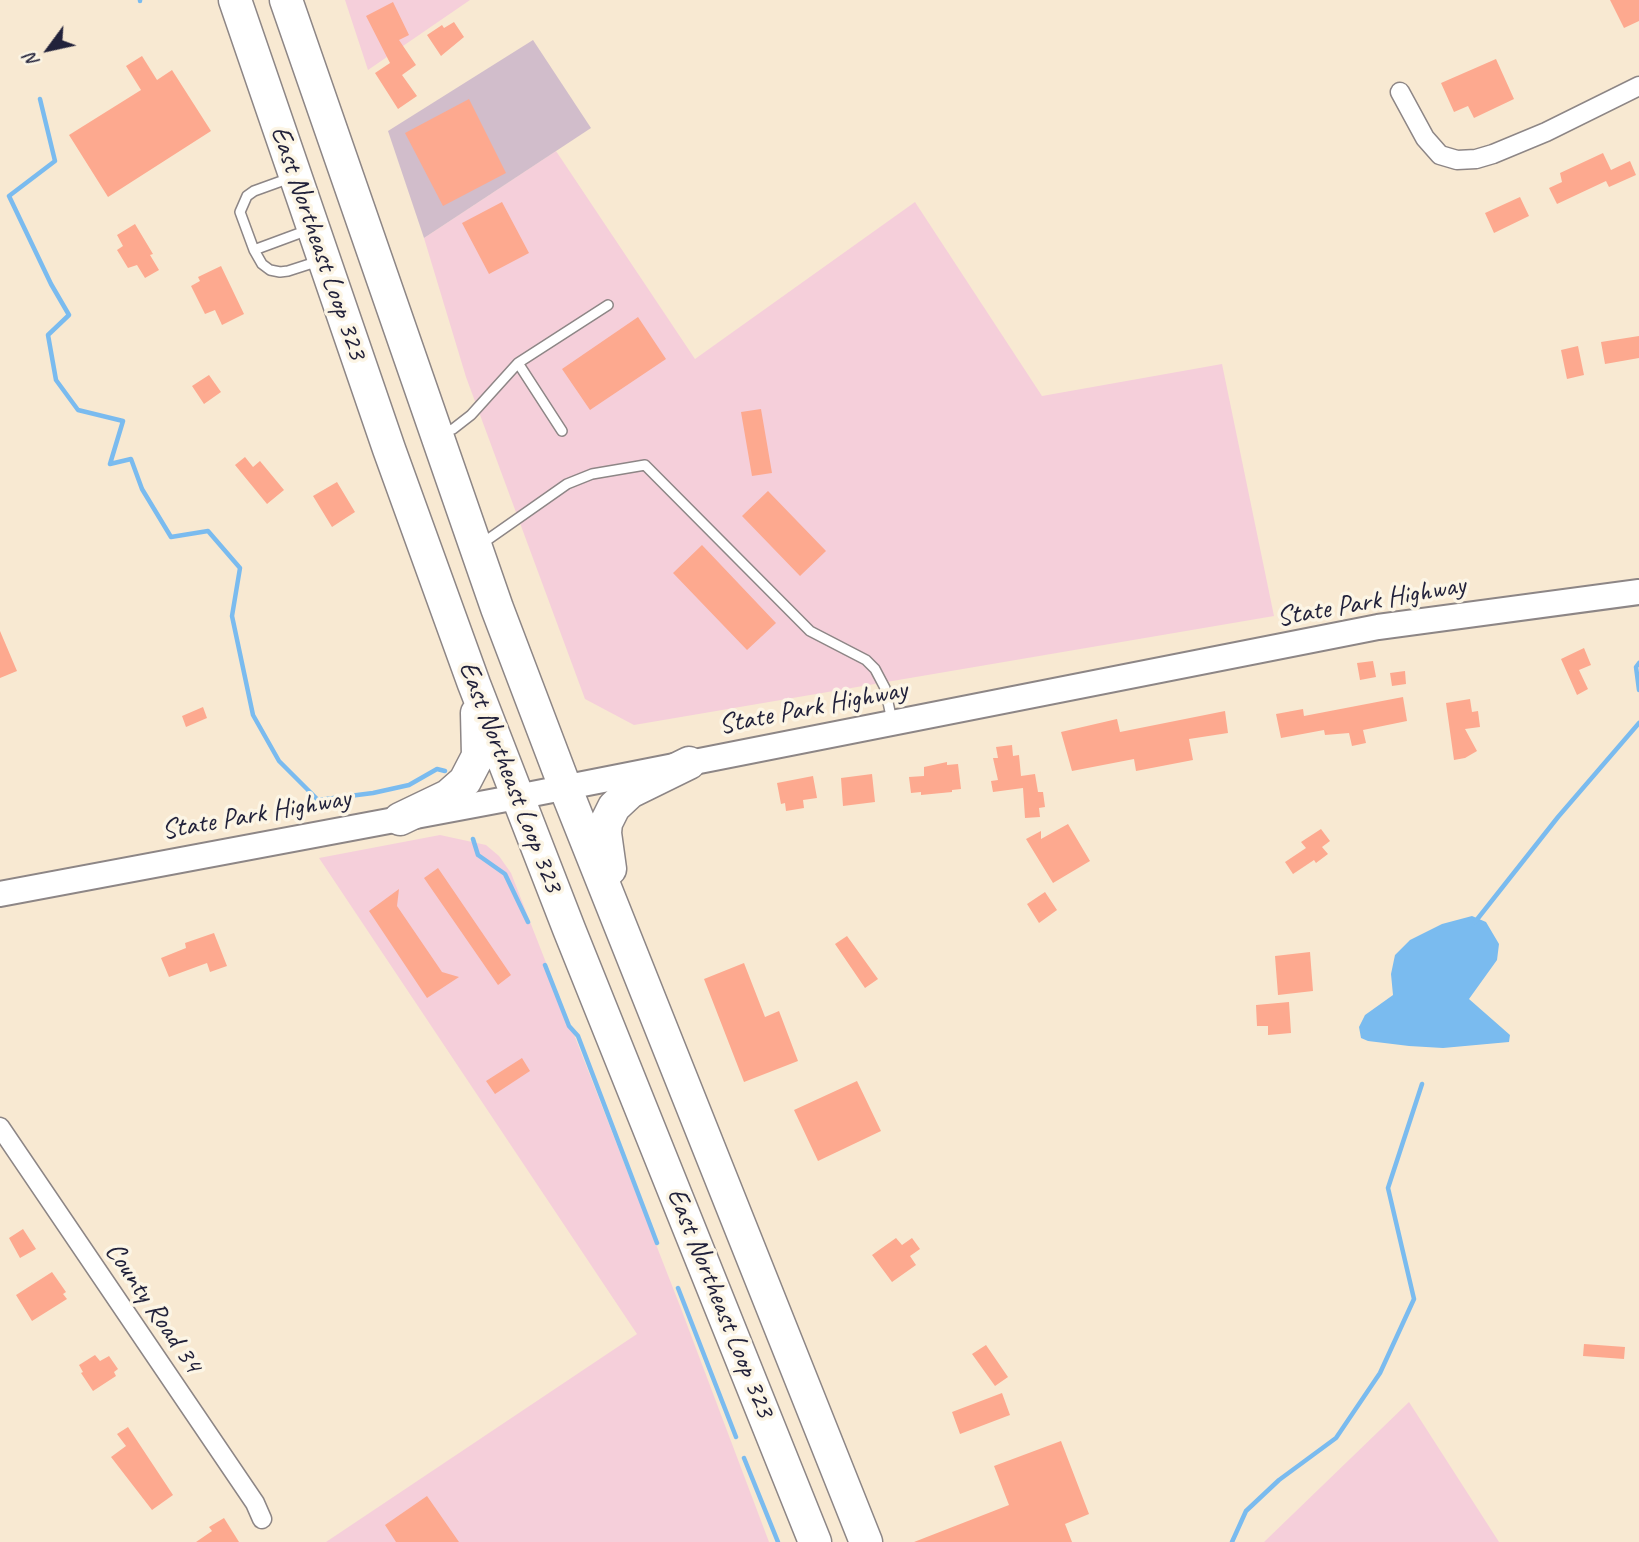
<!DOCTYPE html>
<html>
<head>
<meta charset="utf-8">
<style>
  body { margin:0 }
  #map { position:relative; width:1639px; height:1542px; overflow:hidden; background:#f8e9d2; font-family:Caveat,sans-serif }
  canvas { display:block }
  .north { position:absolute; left:14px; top:14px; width:70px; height:70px; -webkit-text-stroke:5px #fcf5e5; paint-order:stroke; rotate:237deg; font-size:19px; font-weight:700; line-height:28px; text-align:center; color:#22223b }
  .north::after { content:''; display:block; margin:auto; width:24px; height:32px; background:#22223b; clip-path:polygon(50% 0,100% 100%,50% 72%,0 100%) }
</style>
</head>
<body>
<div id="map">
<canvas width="1639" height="1542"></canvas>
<div class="north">N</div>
</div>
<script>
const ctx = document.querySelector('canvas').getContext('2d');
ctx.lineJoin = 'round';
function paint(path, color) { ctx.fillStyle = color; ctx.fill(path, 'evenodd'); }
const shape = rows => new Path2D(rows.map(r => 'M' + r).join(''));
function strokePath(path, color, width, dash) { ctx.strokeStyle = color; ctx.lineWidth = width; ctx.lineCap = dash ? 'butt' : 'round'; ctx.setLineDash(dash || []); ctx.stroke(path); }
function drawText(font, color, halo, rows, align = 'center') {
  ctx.font = font + ' Caveat,sans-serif'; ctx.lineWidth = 7; ctx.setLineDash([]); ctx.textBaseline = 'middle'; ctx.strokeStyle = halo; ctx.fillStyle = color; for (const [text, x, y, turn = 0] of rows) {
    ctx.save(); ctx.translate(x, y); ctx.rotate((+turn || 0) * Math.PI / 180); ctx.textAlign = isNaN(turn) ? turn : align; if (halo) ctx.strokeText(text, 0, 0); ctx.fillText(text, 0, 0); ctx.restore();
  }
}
const built = shape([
  [345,0,470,0,368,70],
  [556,151,695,359,915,202,1042,396,1222,364,1274,616,634,725,585,699,466,377,424,238],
  [440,835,486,845,499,856,511,873,680,1306,769,1542,326,1542,637,1334,319,858],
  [1409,1402,1499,1542,1264,1542]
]);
const industrial = shape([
  [533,40,591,128,424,238,388,131]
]);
const water = shape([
  [1472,916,1486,922,1499,944,1497,960,1469,999,1510,1035,1509,1042,1443,1048,1409,1046,1368,1041,1361,1038,1359,1027,1365,1015,1393,995,1391,974,1395,955,1410,940,1442,924]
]);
const stream = shape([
  [140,1,140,0],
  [40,99,55,161,9,196,51,284,69,315,48,335,56,380,78,410,123,421,110,464,131,459,142,489,171,537,208,531,240,568,232,616,253,715,279,761,318,800,373,793,409,785,437,769,445,771],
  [1639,663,1636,667,1639,690],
  [473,839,478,855,505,874,528,922],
  [1475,922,1558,817,1639,723],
  [545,965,569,1026,578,1036,657,1243],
  [678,1288,736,1437],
  [744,1458,778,1542],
  [1232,1542,1246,1511,1279,1480,1336,1438,1380,1373,1414,1299,1388,1188,1422,1084]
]);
const building = shape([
  [1610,0,1639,0,1639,21,1624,28],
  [393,2,409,35,399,40,416,65,402,75,417,96,398,109,375,73,390,63,366,16],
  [454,22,464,37,441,56,427,35,442,25,444,28],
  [142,56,157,80,172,70,211,131,108,197,69,135,141,90,126,66],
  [1496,59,1514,99,1474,118,1468,106,1454,112,1441,83],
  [469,99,506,173,443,206,405,133],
  [1603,153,1611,170,1630,161,1636,175,1609,187,1606,181,1557,204,1549,188,1562,182,1560,173],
  [1520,197,1529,216,1494,233,1485,213],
  [502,202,529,253,489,274,462,223],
  [135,224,153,254,150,255,159,270,145,278,137,265,128,268,117,250,123,246,117,235],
  [221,266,244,314,222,325,215,310,205,314,191,286,200,281,198,277],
  [638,317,666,359,590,410,562,369],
  [1639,336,1639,358,1605,364,1601,342],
  [1578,346,1584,375,1567,379,1561,350],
  [209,375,221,392,204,404,192,386],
  [761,409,772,473,752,476,741,412],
  [245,457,253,467,260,461,284,490,267,504,235,465],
  [337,482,355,512,332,527,313,496],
  [768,491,826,551,800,576,742,516],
  [702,545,776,623,747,650,673,573],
  [0,631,17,671,0,678],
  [1584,648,1591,665,1579,670,1588,689,1577,695,1561,659],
  [1373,661,1376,677,1360,680,1357,663],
  [1405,671,1406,684,1392,686,1390,673],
  [1403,697,1407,721,1363,730,1366,743,1352,746,1349,733,1325,735,1324,730,1281,738,1276,714,1303,709,1304,716],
  [1470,699,1472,712,1478,711,1480,727,1465,729,1477,751,1465,758,1454,760,1446,703],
  [203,707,207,718,186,727,182,716],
  [1225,711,1228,733,1189,739,1193,760,1136,771,1134,759,1072,771,1061,732,1117,719,1120,732],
  [1012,745,1013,756,1019,755,1021,776,1035,774,1038,792,1043,792,1045,807,1039,808,1040,817,1025,818,1023,788,993,792,991,781,998,780,993,758,998,758,996,747],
  [947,762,947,765,958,764,961,789,952,790,952,792,921,795,921,792,911,793,909,777,924,776,924,767],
  [872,774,875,802,843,806,841,778],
  [813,776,817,798,803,800,804,808,786,811,785,803,781,804,777,783],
  [1068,824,1090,861,1053,883,1026,839,1041,831,1041,839],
  [1321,829,1330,841,1322,847,1328,854,1316,863,1314,860,1293,874,1285,862,1306,848,1301,842],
  [438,868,511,975,498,985,424,878],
  [399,889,397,906,442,972,459,977,427,998,369,911],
  [1045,892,1057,910,1039,923,1027,904],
  [214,933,227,966,210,972,207,963,169,977,161,958,186,948,185,943],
  [847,936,878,979,865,988,835,944],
  [1310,952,1313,991,1278,995,1275,956],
  [744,963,765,1017,779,1011,798,1061,744,1082,704,979],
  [1289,1002,1291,1033,1268,1035,1268,1026,1257,1026,1256,1005],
  [522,1058,530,1071,495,1094,486,1081],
  [857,1081,881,1131,818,1161,794,1110],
  [23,1229,36,1249,20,1258,9,1238],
  [896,1238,902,1245,912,1238,920,1249,910,1256,916,1265,892,1282,872,1255],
  [52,1272,66,1292,63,1294,67,1299,32,1321,16,1295],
  [1584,1344,1625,1347,1624,1359,1583,1356],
  [986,1345,1008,1377,995,1386,972,1354],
  [95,1355,100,1361,109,1356,118,1369,114,1372,116,1376,93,1391,81,1373,83,1372,79,1365],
  [1002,1393,1010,1415,960,1434,952,1412],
  [128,1427,173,1495,152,1510,111,1457,126,1446,117,1434],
  [1061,1441,1089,1514,1065,1524,1072,1542,914,1542,1009,1505,994,1466],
  [427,1496,459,1542,396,1542,385,1525],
  [224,1518,239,1542,196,1542,212,1531,209,1527]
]);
const lane = shape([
  [290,178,254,191,247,196,240,212,254,250,262,264,270,270,280,272,288,271,319,261],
  [254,250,308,230],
  [518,363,562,431],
  [440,433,453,429,471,415,518,363,608,305],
  [480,545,567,484,592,474,645,465,810,631,866,660,875,669,885,688,892,721]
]);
const street = shape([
  [1400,92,1425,138,1440,155,1457,160,1476,159,1493,154,1546,132,1639,86],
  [0,1127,255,1503,262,1519]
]);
const secondary = shape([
  [0,894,517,797,1378,627,1639,592]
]);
const highway = shape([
  [235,0,389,449,474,684,569,929,815,1542],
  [286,0,497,608,565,787,866,1542],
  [400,819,448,796,465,781,478,756,477,713],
  [610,869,605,833,606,823,614,807,630,792,689,763]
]);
const streetNames = [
  ["East Northeast Loop 323",318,243,71],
  ["State Park Highway",1371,602,-10],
  ["State Park Highway",813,708,-11],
  ["East Northeast Loop 323",510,777,69],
  ["State Park Highway",256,815,-10],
  ["East Northeast Loop 323",720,1303,68],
  ["County Road 34",153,1308,56]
];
paint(built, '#f5cfda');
paint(industrial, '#d1bdcb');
paint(water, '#7abbef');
strokePath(stream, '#7abbef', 4.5);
paint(building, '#fda98f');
strokePath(lane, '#8d8686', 12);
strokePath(street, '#8d8686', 21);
strokePath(secondary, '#8d8686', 28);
strokePath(highway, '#8d8686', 35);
strokePath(lane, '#fff', 9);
strokePath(street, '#fff', 18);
strokePath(secondary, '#fff', 24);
strokePath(highway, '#fff', 32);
drawText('28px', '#22223b', '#fcf5e5', streetNames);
</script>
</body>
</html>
